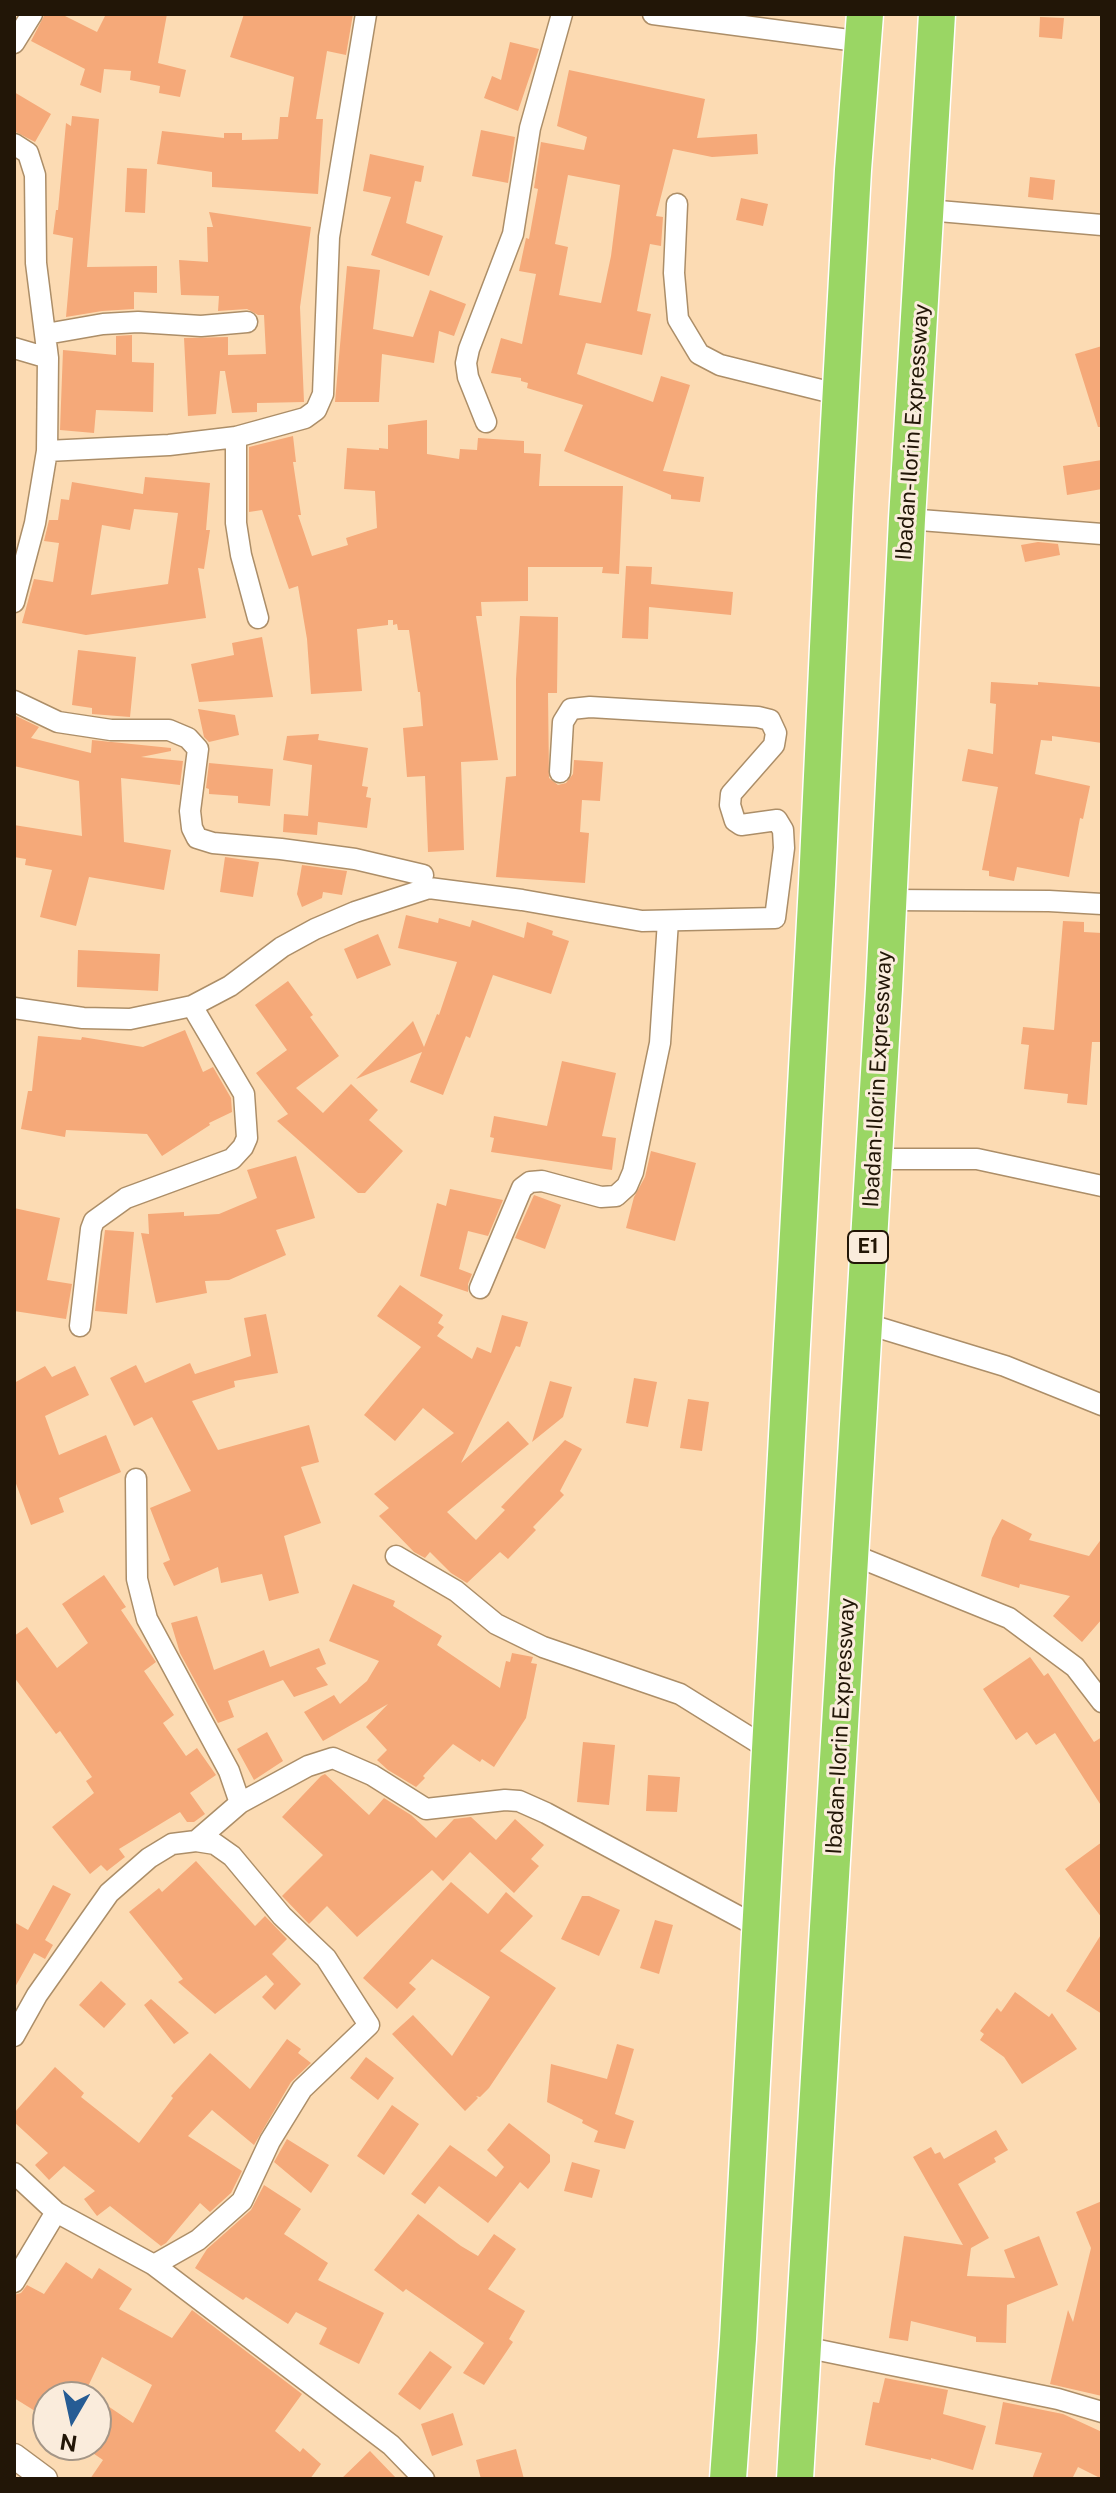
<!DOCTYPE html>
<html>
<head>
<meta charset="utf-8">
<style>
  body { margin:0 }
  #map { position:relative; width:1116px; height:2493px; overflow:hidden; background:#fcdbb3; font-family:"Public Sans",sans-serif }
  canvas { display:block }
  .frame { position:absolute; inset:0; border:16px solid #221607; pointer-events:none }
  .north { position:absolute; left:32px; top:2381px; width:80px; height:80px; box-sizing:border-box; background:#faecdc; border:2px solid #a49687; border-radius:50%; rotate:189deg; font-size:22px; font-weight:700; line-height:32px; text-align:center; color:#221607 }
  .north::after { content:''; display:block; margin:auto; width:28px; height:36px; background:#265c94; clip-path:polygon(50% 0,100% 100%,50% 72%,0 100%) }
</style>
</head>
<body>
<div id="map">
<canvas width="1116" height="2493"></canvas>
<div class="frame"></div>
<div class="north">N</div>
</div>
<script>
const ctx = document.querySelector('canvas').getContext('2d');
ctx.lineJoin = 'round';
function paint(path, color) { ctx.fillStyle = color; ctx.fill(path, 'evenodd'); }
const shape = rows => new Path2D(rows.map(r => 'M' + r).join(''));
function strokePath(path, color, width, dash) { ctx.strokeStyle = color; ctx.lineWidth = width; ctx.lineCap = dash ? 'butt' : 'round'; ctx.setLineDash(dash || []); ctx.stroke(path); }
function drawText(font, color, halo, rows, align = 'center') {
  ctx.font = font + ' "Public Sans",sans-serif'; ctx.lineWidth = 6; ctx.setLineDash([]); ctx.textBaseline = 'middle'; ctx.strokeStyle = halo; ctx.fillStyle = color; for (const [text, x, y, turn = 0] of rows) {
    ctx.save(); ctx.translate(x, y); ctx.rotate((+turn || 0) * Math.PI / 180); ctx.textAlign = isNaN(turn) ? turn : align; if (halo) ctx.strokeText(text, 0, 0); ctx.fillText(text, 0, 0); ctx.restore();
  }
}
const building = shape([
  [45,14,61,14,97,32,106,14,167,14,158,63,186,70,180,97,159,93,160,86,130,80,131,71,104,69,101,93,80,85,85,69,31,41],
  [244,14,353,14,346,55,327,51,316,119,323,119,318,194,212,187,212,172,157,164,162,131,224,138,224,133,242,133,242,140,278,139,280,117,288,117,294,77,230,57],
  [1040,17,1064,18,1062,39,1039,37],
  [510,42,539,49,518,111,484,98,492,76,501,80],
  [569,70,705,99,697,138,757,134,758,154,712,157,673,149,656,216,663,217,661,246,650,244,637,311,651,314,642,355,586,343,577,374,653,402,661,376,690,385,663,471,704,477,700,502,671,499,671,495,564,451,583,405,527,388,528,383,521,381,521,378,491,373,501,338,522,344,536,274,519,271,526,238,529,239,538,189,534,188,541,142,584,150,587,137,557,126],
  [568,175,620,185,611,256,601,303,559,295,568,247,555,244],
  [14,92,51,114,35,142,14,131],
  [72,116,99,119,87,267,157,266,157,293,134,292,134,309,102,311,66,317,73,238,53,234,56,210,58,210,66,123,71,126],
  [481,130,515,137,508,183,472,176],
  [370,154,424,166,421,182,415,181,406,223,443,236,429,276,371,255,391,197,363,191],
  [127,168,147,169,145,213,125,212],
  [1030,177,1055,180,1053,200,1028,197],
  [741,198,768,204,763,226,736,220],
  [209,212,311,227,300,307,304,402,257,403,257,412,232,413,225,371,220,371,216,414,188,416,184,338,228,337,228,355,266,354,264,315,258,315,247,309,218,311,219,296,181,295,179,260,208,262,207,227,213,227],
  [347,266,380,270,373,329,413,337,430,290,466,304,454,336,439,331,434,363,382,354,379,402,335,402],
  [132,335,132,362,154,363,153,412,96,410,94,433,60,430,63,350,116,355,116,336],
  [1102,346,1102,427,1098,427,1075,354],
  [427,420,427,454,459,459,460,449,477,450,478,438,524,441,524,453,541,454,539,486,623,486,619,574,602,573,603,567,528,567,528,601,481,602,482,616,476,616,498,760,461,762,464,850,428,852,425,776,407,777,403,728,423,726,420,692,418,692,409,630,398,630,397,624,393,625,393,620,388,620,388,625,357,629,362,691,311,694,307,639,298,586,289,589,262,510,249,512,249,447,293,436,296,462,293,462,301,515,298,515,312,556,348,545,346,538,377,528,375,491,344,489,347,448,379,450,379,448,388,449,388,425],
  [1102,460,1102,489,1067,495,1063,466],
  [145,477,210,483,206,530,210,530,204,569,198,568,206,618,86,635,22,623,34,579,53,582,59,543,44,541,49,520,58,520,61,499,69,500,72,482,143,494],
  [134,509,178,513,168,584,91,595,102,525,130,530],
  [1038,542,1058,544,1060,555,1025,562,1021,545],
  [626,566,652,567,651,584,733,592,731,615,649,607,648,639,622,638],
  [520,616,558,617,557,693,548,693,549,778,558,785,566,783,573,774,574,760,603,762,600,801,582,800,580,832,589,833,585,883,496,877,506,777,516,776,516,679],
  [262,637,273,697,199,702,191,664,234,655,232,643],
  [78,650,136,657,130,717,92,714,92,708,72,705],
  [991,682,1038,685,1038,682,1102,687,1102,743,1052,736,1052,741,1041,740,1035,774,1090,786,1083,819,1080,818,1069,877,1017,867,1014,881,989,876,989,871,982,870,998,787,962,781,968,749,993,754,996,704,990,703],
  [198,709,235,715,239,735,209,742,204,737],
  [14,715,39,727,31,738,91,753,92,740,171,748,171,751,141,757,183,761,180,785,121,778,124,842,171,850,164,890,89,877,76,926,40,917,52,870,25,865,26,859,14,857,14,825,82,836,79,781,14,766],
  [319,734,318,740,368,748,362,786,368,787,366,797,371,798,367,828,318,822,317,835,283,832,284,814,308,816,312,765,283,760,287,736],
  [209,763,273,769,270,806,238,803,238,796,209,794,209,789,206,788],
  [225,857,259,862,253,897,220,892],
  [302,865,347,871,342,895,323,892,322,898,302,907,297,894],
  [406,915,438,923,439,918,470,927,472,920,524,938,527,922,553,931,552,935,569,941,551,994,493,975,470,1038,466,1036,443,1095,410,1082,422,1052,356,1079,413,1021,424,1047,437,1014,439,1015,457,962,398,948],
  [1063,921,1084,922,1084,932,1102,933,1102,1042,1092,1042,1087,1105,1067,1103,1068,1094,1024,1089,1029,1045,1021,1044,1023,1027,1054,1030],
  [378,934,391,965,357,979,344,949],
  [78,950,160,954,158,991,77,987],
  [288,981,313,1015,310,1017,339,1056,296,1088,323,1113,351,1084,378,1110,369,1120,403,1151,365,1193,358,1193,277,1121,288,1114,256,1073,287,1050,255,1005],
  [185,1030,203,1072,213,1067,231,1098,232,1112,209,1123,210,1125,162,1156,147,1134,66,1130,65,1137,21,1129,28,1091,32,1091,38,1036,81,1040,82,1037,143,1047],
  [562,1061,616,1073,602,1136,616,1138,612,1170,491,1152,494,1138,490,1137,494,1116,547,1126],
  [651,1151,696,1163,675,1241,626,1228,634,1197,645,1177],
  [296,1156,315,1218,276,1230,286,1255,229,1280,205,1281,207,1293,156,1303,141,1233,149,1234,148,1214,184,1212,184,1216,219,1214,257,1198,247,1170],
  [450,1189,503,1200,488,1236,468,1231,459,1269,472,1274,468,1284,468,1292,420,1276,437,1203,446,1206],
  [534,1195,561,1205,545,1249,515,1238],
  [14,1208,60,1218,47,1280,72,1284,66,1319,14,1311],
  [105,1230,134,1232,127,1314,95,1311],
  [400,1285,443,1315,438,1323,444,1327,437,1336,472,1359,477,1347,491,1353,502,1315,528,1322,520,1347,516,1346,461,1463,508,1421,529,1444,447,1512,476,1540,505,1510,501,1507,565,1440,582,1449,560,1491,564,1495,533,1527,536,1530,508,1559,500,1552,467,1583,451,1573,430,1552,425,1558,414,1552,379,1516,389,1508,374,1494,454,1433,423,1408,395,1441,364,1415,421,1347,377,1316],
  [266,1314,278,1373,234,1381,235,1387,192,1401,218,1450,309,1425,319,1462,301,1467,321,1523,284,1536,299,1593,269,1601,262,1574,221,1583,218,1567,174,1586,163,1563,170,1560,150,1508,191,1491,152,1417,134,1426,110,1378,136,1365,145,1383,190,1363,195,1374,251,1356,244,1318],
  [45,1366,52,1377,75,1366,89,1395,45,1416,59,1455,106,1435,121,1472,59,1498,64,1512,31,1525,14,1478,14,1383],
  [634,1378,657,1382,648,1427,626,1423],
  [550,1381,572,1387,563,1417,532,1442],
  [688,1399,709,1402,702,1451,680,1448],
  [1002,1519,1032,1534,1029,1540,1089,1556,1102,1538,1102,1619,1082,1642,1053,1616,1070,1596,1020,1584,1019,1588,981,1576,992,1538],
  [104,1575,126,1607,121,1610,156,1662,144,1671,174,1715,163,1723,186,1756,197,1748,216,1775,190,1793,205,1814,194,1822,187,1822,180,1812,119,1849,125,1857,107,1871,101,1865,90,1874,52,1827,94,1793,86,1781,92,1777,60,1731,56,1734,14,1677,14,1636,27,1627,57,1668,88,1643,62,1604],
  [353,1584,395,1601,393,1606,442,1636,437,1645,500,1688,506,1661,510,1662,512,1653,533,1657,531,1663,537,1664,526,1718,494,1767,482,1759,480,1762,453,1744,423,1776,425,1778,416,1787,388,1770,377,1760,387,1750,366,1727,388,1704,323,1741,304,1712,334,1695,340,1704,367,1681,379,1661,329,1641],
  [197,1616,214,1670,264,1650,270,1667,319,1648,326,1664,316,1668,328,1685,294,1697,283,1680,228,1701,234,1717,218,1723,180,1653,171,1623],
  [1030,1657,1044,1676,1048,1673,1094,1742,1102,1737,1102,1807,1055,1733,1036,1745,1027,1732,1016,1740,983,1689],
  [267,1732,283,1761,254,1780,237,1749],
  [583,1742,615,1745,609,1805,577,1802],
  [325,1774,369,1815,384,1798,411,1815,436,1838,454,1819,471,1817,496,1840,515,1819,544,1845,531,1859,539,1866,514,1893,470,1852,443,1881,432,1870,357,1937,327,1906,309,1924,282,1896,323,1855,282,1817,321,1776],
  [648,1775,680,1777,677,1812,646,1811],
  [1102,1842,1102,1918,1065,1869],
  [196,1861,255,1926,265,1916,287,1939,272,1954,301,1984,275,2010,262,1997,274,1984,266,1975,215,2014,178,1982,183,1979,129,1912,159,1888,162,1892],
  [451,1882,488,1914,506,1892,533,1916,500,1951,556,1988,489,2088,480,2097,476,2096,478,2098,465,2111,392,2034,413,2015,452,2056,490,1997,432,1959,409,1983,416,1989,397,2009,363,1978],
  [53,1885,71,1894,45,1940,53,1945,45,1959,34,1953,14,1989,14,1922,28,1930],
  [582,1896,589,1896,620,1910,599,1956,561,1939],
  [655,1920,673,1925,659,1974,640,1968],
  [1102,1933,1102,2014,1066,1991],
  [101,1981,126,2004,104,2028,79,2005],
  [1015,1992,1049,2017,1052,2013,1077,2049,1022,2084,1004,2057,980,2040,984,2034,980,2031,997,2008,1001,2012],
  [151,1999,189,2033,174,2044,144,2005],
  [287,2039,301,2049,298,2053,311,2063,291,2082,254,2145,212,2110,188,2136,242,2171,231,2193,210,2212,200,2203,166,2243,161,2246,110,2206,97,2216,84,2199,95,2191,64,2166,49,2180,35,2165,48,2153,14,2122,14,2113,55,2067,84,2093,81,2097,139,2143,173,2098,171,2096,210,2053,250,2089],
  [617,2044,634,2049,615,2114,634,2121,625,2149,594,2142,598,2131,582,2123,583,2120,547,2102,551,2064,607,2079],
  [366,2057,394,2078,378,2100,350,2078],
  [392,2105,419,2124,384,2175,357,2156],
  [509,2123,550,2155,550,2162,528,2189,520,2182,488,2223,439,2186,425,2204,411,2194,450,2145,496,2177,504,2167,487,2150],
  [996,2130,1008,2150,994,2158,996,2162,958,2184,989,2238,971,2248,967,2276,1015,2278,1004,2250,1039,2236,1058,2285,1007,2305,1006,2343,976,2342,976,2337,911,2321,908,2341,889,2338,904,2236,963,2245,913,2157,931,2147,935,2154,940,2152,944,2159],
  [287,2139,329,2165,311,2193,274,2162],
  [572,2162,600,2170,592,2198,564,2191],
  [264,2185,301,2209,284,2234,328,2263,318,2280,384,2313,359,2364,319,2344,327,2328,296,2312,288,2324,246,2297,243,2300,195,2268,207,2249,251,2210],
  [1102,2201,1102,2396,1050,2384,1068,2310,1073,2322,1091,2248,1076,2212],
  [418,2214,461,2246,478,2256,494,2234,516,2249,488,2289,525,2311,509,2339,513,2342,484,2385,463,2373,484,2343,406,2289,403,2292,374,2270],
  [66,2262,92,2279,99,2268,132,2289,119,2309,172,2338,192,2310,302,2394,275,2431,300,2452,303,2448,321,2464,310,2479,90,2479,103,2460,81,2445,96,2445,96,2398,133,2423,152,2385,102,2357,83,2397,48,2397,48,2419,14,2398,14,2295,21,2293,27,2285,44,2294],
  [430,2351,452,2367,420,2410,398,2394],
  [885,2378,948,2390,943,2414,986,2426,973,2470,931,2458,931,2460,865,2445,873,2402,879,2403],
  [1003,2402,1063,2414,1102,2432,1102,2479,1078,2467,1072,2479,1032,2479,1042,2453,995,2444],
  [453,2413,463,2445,432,2456,421,2424],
  [516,2449,524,2479,481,2479,476,2460],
  [370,2451,397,2479,341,2479]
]);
const minor = shape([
  [653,14,864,42],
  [14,43,32,14],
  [14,144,28,153,35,175,36,263,48,358,47,451,35,523,14,602],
  [677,204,674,273,678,319,699,354,720,365,841,395],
  [927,210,1102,225],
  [46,334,103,324,138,322,201,326,247,322],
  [14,348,48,358],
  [486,422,468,377,466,363,469,349,513,234,530,128,562,14],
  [236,437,236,523,241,555,258,618],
  [47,451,169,445,236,437,305,418,316,410,323,394,329,237,366,14],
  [907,519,1102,534],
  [14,701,58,722,111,730,169,730,188,738,198,749,190,811,192,828,197,838,213,843,281,849,355,859,423,875],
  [889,900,1049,901,1102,904],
  [14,1008,83,1018,130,1019,192,1006,230,986,282,947,315,929,355,912,429,888,522,900,642,921,775,918,784,848,783,830,777,820,741,825,735,821,730,805,731,794,774,745,776,733,770,720,758,717,590,707,571,709,563,722,560,772],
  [874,1159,977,1159,1102,1186],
  [480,1288,522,1188,530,1182,542,1181,601,1197,616,1196,627,1186,633,1172,660,1043,668,921],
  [864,1323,1005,1366,1102,1405],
  [80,1326,91,1229,94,1221,126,1198,232,1159,243,1147,247,1138,244,1094,192,1006],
  [136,1479,137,1579,147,1619,229,1771,240,1803],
  [851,1554,1009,1618,1075,1667,1102,1702],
  [396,1556,456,1591,496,1624,543,1647,680,1694,770,1750],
  [196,1841,240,1803,308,1766,333,1758,372,1775,426,1809,505,1800,519,1801,546,1813,760,1928],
  [14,2036,37,1995,109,1893,149,1858,172,1844,196,1841,215,1844,232,1856,282,1916,326,1958,369,2025,302,2089,270,2141,242,2201,198,2240,154,2265],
  [14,2173,56,2212,154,2265,391,2445,424,2479],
  [14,2282,56,2212],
  [804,2347,1058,2399,1102,2412]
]);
const tertiary = shape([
  [14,2456,45,2479]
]);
const motorway = shape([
  [728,2479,738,2339,817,884,835,496,853,170,865,14],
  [795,2479,884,989,907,519,937,14]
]);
const shields = [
  [868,1247,40]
];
const shieldNames = [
  ["E1",868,1247]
];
const streetNames = [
  ["Ibadan-Ilorin Expressway",913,432,-86],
  ["Ibadan-Ilorin Expressway",878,1079,-87],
  ["Ibadan-Ilorin Expressway",841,1726,-87]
];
paint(building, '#f5a979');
strokePath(minor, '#ac8e68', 23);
strokePath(tertiary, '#ac8e68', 27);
strokePath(motorway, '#fff', 39);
strokePath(minor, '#fff', 20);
strokePath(tertiary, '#fff', 24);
strokePath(motorway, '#9ad664', 36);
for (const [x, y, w] of shields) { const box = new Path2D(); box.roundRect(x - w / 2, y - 16, w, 32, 6); ctx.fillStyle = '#faecdc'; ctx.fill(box); strokePath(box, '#221607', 2); }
drawText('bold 20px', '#221607', null, shieldNames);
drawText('22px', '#221607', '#faecdc', streetNames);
</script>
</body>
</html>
